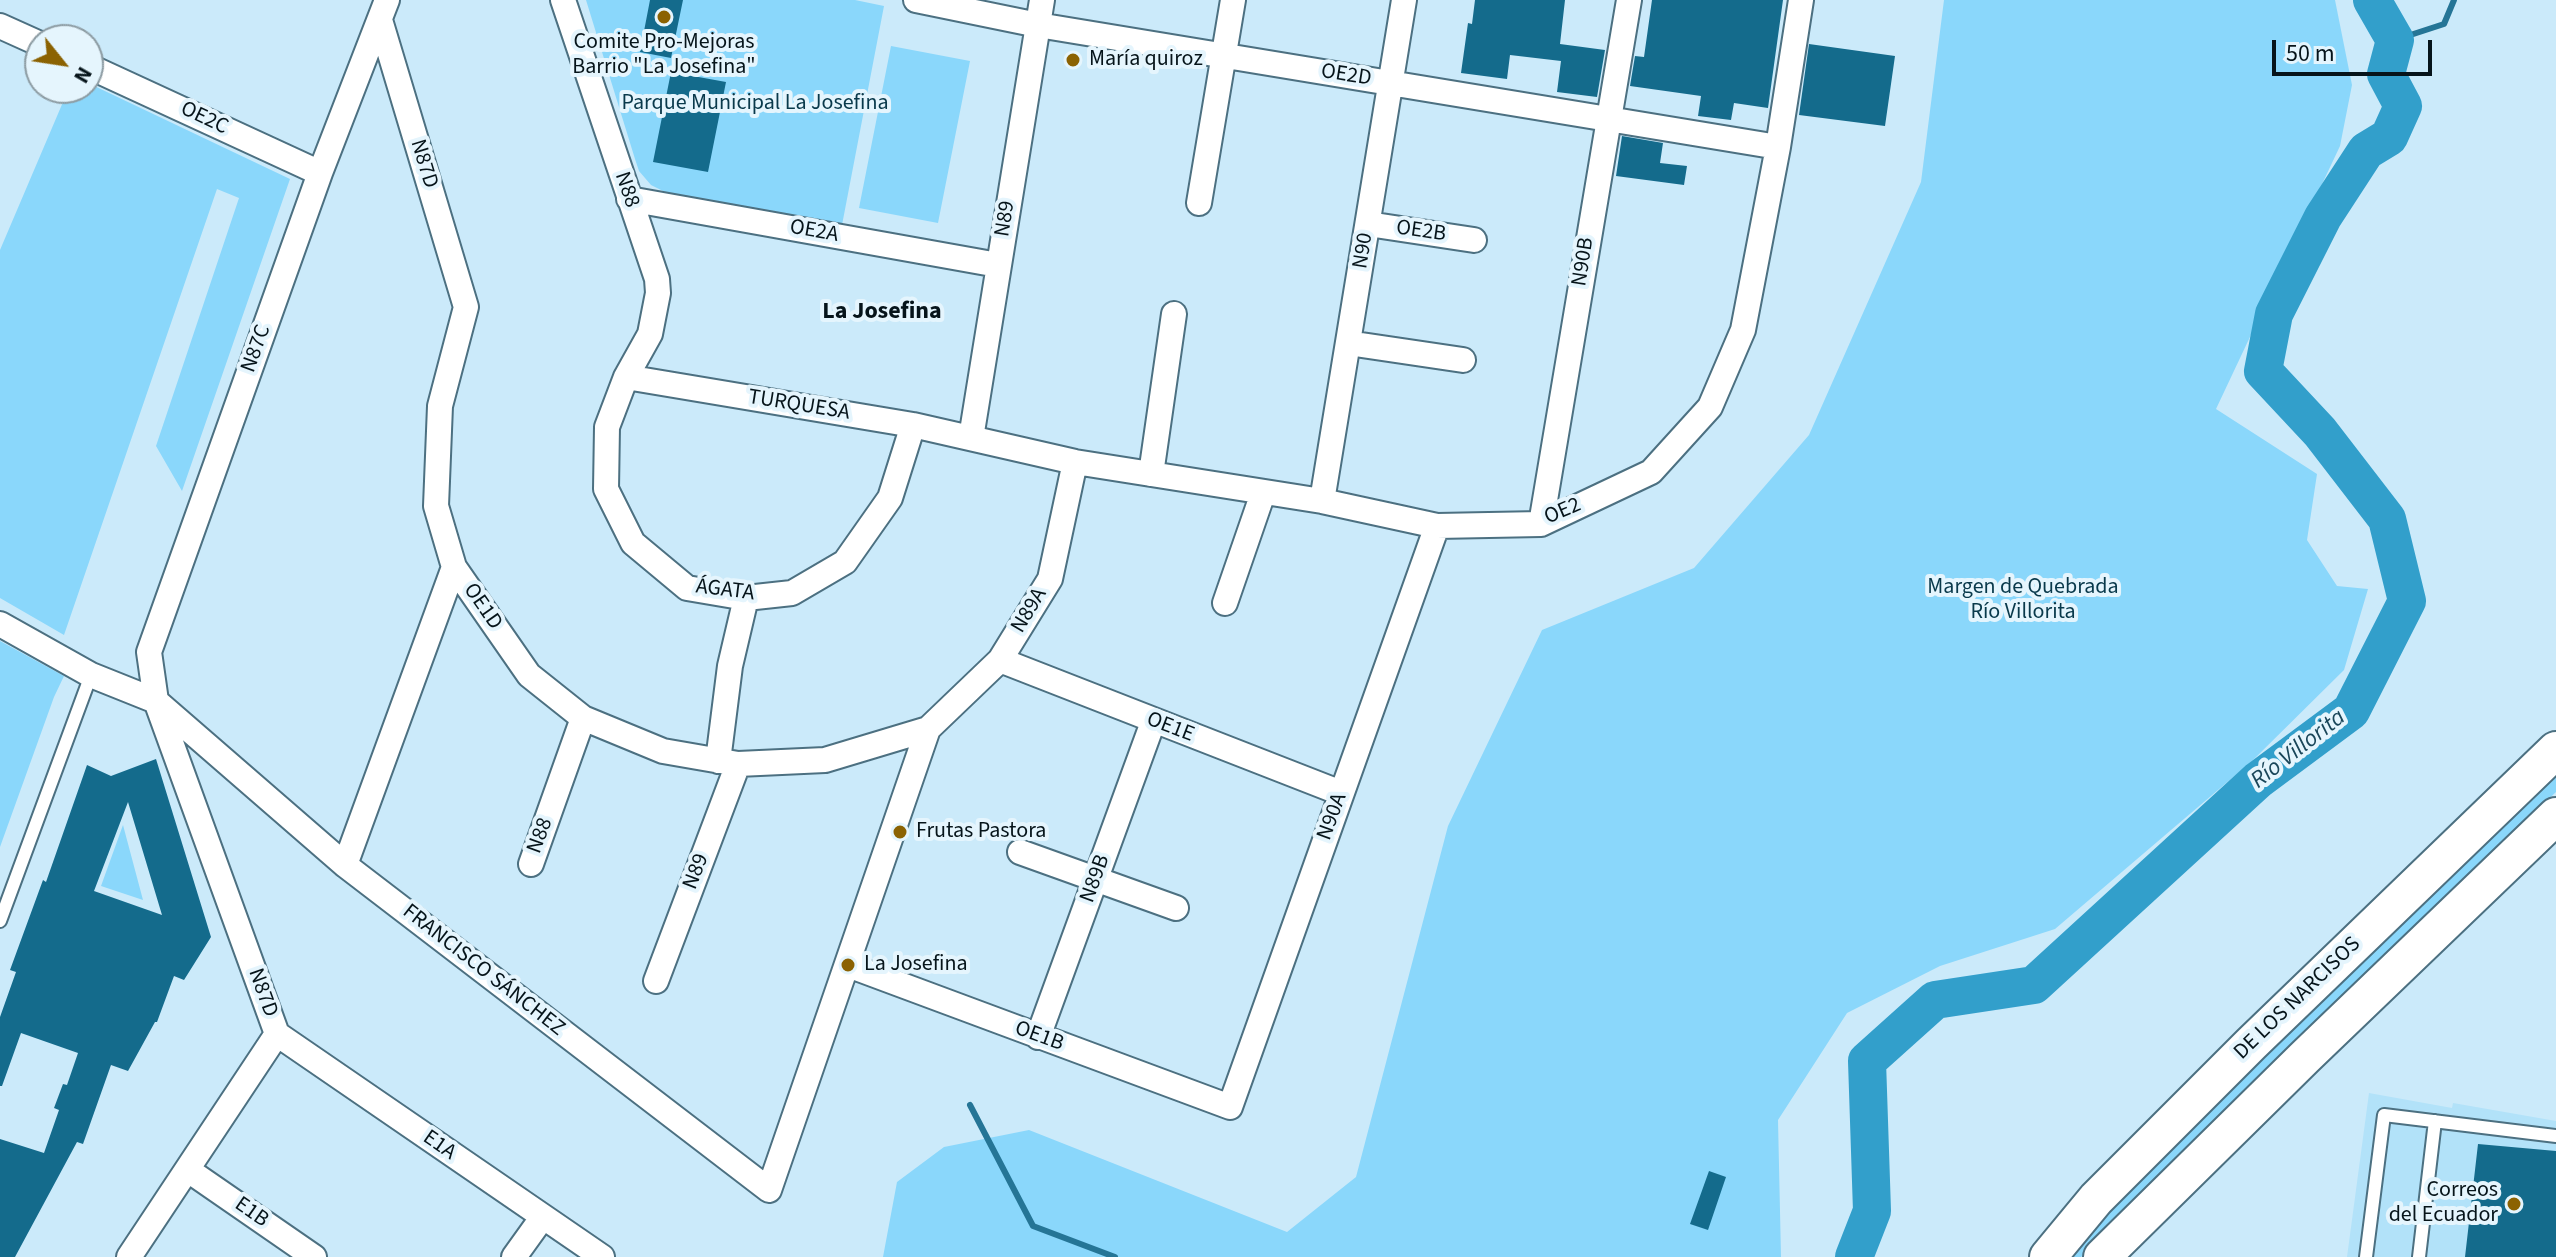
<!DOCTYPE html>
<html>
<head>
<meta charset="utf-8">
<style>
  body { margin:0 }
  #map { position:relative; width:2556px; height:1257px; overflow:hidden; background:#cbeafa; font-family:"Source Sans 3",sans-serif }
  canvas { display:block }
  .north { position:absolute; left:24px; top:24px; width:80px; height:80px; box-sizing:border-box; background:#e5f5fd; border:2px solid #8c9ba2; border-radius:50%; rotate:120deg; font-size:22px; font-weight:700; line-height:32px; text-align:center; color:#06141a }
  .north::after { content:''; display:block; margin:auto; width:28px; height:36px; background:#8b6202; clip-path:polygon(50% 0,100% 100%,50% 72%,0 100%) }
  .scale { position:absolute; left:2272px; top:40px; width:160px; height:36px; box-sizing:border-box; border:4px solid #06141a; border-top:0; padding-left:10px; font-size:24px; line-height:28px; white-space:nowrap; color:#06141a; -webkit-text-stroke:6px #e5f5fd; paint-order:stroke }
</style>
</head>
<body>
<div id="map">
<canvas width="2556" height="1257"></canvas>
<div class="north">N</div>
<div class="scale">50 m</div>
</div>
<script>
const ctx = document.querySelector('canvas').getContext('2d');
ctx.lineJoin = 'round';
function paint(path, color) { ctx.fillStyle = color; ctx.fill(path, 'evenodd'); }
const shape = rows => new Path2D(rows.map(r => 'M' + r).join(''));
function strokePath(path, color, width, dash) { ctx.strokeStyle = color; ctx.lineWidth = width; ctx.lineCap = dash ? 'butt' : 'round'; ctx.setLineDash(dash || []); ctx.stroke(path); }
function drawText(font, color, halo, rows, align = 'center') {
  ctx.font = font + ' "Source Sans 3",sans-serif'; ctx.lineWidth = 8; ctx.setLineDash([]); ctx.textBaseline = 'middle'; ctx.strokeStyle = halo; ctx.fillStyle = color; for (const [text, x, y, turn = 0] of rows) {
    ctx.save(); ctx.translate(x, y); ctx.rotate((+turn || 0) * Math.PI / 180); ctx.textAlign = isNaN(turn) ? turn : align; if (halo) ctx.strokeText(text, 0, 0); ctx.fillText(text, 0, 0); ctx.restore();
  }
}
const built = shape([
  [2369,1093,2452,1108,2453,1103,2556,1121,2556,1257,2347,1257]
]);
const green = shape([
  [586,0,855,0,884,6,842,225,675,197,651,185,639,171,635,159],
  [1944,0,2335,0,2352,85,2340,146,2216,409,2317,474,2307,540,2337,586,2368,589,2344,670,2252,761,2055,929,1940,966,1847,1013,1778,1120,1781,1257,883,1257,897,1182,944,1147,1029,1130,1287,1232,1356,1177,1448,826,1542,630,1694,568,1809,435,1921,182],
  [891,46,970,61,938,223,859,208],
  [88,83,290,179,182,491,156,446,239,198,217,189,64,635,0,598,0,250,69,88,88,88],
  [0,641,64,676,54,697,0,847],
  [2556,768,2556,792,2206,1127,2081,1257,2066,1257,2101,1214],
  [123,825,143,900,101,886]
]);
const stream = shape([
  [2395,40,2444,24,2454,0],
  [970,1105,1033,1226,1115,1257]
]);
const river = shape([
  [1854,1257,1872,1211,1867,1061,1935,1000,2034,985,2258,780,2351,711,2407,601,2387,519,2320,432,2263,371,2274,314,2323,217,2366,151,2389,137,2403,106,2386,74,2395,40,2372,0]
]);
const building = shape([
  [650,0,683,0,671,58,640,52],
  [1475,0,1565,0,1560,44,1605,50,1597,97,1557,92,1561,61,1510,55,1507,79,1461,73,1468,23,1472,24],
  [1652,0,1783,0,1768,108,1734,103,1731,120,1698,116,1701,96,1630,86,1635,56,1644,57],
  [1809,44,1895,56,1885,126,1799,115],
  [671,72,726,82,708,172,653,162],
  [1622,136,1663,143,1660,163,1687,166,1684,185,1616,176],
  [156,759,211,937,184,980,174,976,157,1022,155,1022,128,1071,111,1065,83,1144,77,1142,15,1257,0,1257,0,1139,44,1153,59,1110,54,1108,63,1084,67,1085,78,1053,21,1033,2,1086,0,1086,0,1017,16,972,10,970,43,880,46,882,87,765,111,776],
  [128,802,162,915,94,891],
  [2478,1144,2556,1151,2556,1257,2465,1257],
  [1709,1171,1726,1177,1708,1230,1690,1224]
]);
const service = shape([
  [0,921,91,675],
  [2366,1257,2384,1115,2556,1136],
  [2419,1257,2435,1121]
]);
const minor = shape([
  [563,0,657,279,658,293,650,334,626,377,607,427,606,489,633,543,687,588,746,598,792,593,845,562,890,498,913,425],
  [916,0,1038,25,1778,147],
  [380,20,466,307,440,406,436,506,454,567,529,675,583,718,663,751,738,764,825,760,928,729,1000,660,1050,579,1075,462],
  [0,26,40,44],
  [88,66,320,173],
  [629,199,998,265],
  [1199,203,1233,0],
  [1368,224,1474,240],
  [1348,343,1463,360],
  [626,377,913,425,1075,462,1322,501,1437,526,1541,524,1651,472,1710,407,1743,330,1778,147,1801,0],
  [971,438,1042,0],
  [1151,474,1174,314],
  [1322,501,1404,0],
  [1541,524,1629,0],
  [1225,603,1263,493],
  [0,624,91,675,156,701,345,865,769,1190,928,729],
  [1000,660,1341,793],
  [718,761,730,666,746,598],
  [1020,852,1176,908],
  [531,864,583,718],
  [345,865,454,567],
  [848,965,1230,1107,1437,526],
  [656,981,738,764],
  [277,1034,156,701,149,652,320,173,387,0],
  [277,1034,602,1257],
  [1038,1037,1153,722],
  [188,1170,314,1257],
  [129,1257,277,1034],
  [514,1257,542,1218]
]);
const primary = shape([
  [2048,1257,2096,1199,2251,1044,2556,750],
  [2102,1257,2305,1057,2556,816]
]);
const markers = [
  [664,17,8,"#8b6202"],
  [1073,60,8,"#8b6202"],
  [900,832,8,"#8b6202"],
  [848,965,8,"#8b6202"],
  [2514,1204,8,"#8b6202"]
];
const poiNames = [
  ["Comite Pro-Mejoras",664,43,"center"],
  ["Barrio \"La Josefina\"",664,68,"center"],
  ["María quiroz",1089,60],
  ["Frutas Pastora",916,832],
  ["La Josefina",864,965],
  ["Correos",2498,1191,"right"],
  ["del Ecuador",2498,1216,"right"]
];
const streetNames = [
  ["OE2D",1346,76,9],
  ["OE2C",204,119,25],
  ["N87D",423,164,73],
  ["N88",626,190,71],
  ["N89",1006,219,-81],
  ["OE2A",814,232,10],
  ["OE2B",1421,232,8],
  ["N90",1364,251,-81],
  ["N90B",1584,262,-81],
  ["N87C",257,349,-70],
  ["TURQUESA",799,406,9],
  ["OE2",1563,512,-23],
  ["ÁGATA",725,591,7],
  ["OE1D",482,607,55],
  ["N89A",1030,611,-59],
  ["OE1E",1170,728,21],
  ["N90A",1333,817,-70],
  ["N88",541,836,-70],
  ["N89",697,872,-69],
  ["N89B",1096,879,-70],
  ["FRANCISCO SÁNCHEZ",483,971,38],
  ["N87D",262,993,70],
  ["DE LOS NARCISOS",2298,999,-44],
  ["OE1B",1039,1037,20],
  ["E1A",439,1146,35],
  ["E1B",251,1213,35]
];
const parkNames = [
  ["Parque Municipal La Josefina",755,104],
  ["Margen de Quebrada",2023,588],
  ["Río Villorita",2023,613]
];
const neighbourhoodNames = [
  ["La Josefina",882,313]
];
const waterNames = [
  ["Río Villorita",2299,750,-38]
];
paint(built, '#b2e2f9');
paint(green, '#8ad7fb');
strokePath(stream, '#257596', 6);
strokePath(river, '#329fcb', 38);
paint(building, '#146b8c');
strokePath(service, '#4c7081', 16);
strokePath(minor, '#4c7081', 28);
strokePath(primary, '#4c7081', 40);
strokePath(service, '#fff', 12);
strokePath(minor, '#fff', 24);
strokePath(primary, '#fff', 36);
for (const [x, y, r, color] of markers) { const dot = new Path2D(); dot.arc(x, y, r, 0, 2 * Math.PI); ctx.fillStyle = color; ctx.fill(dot); strokePath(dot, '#e5f5fd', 3); }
drawText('22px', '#06141a', '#e5f5fd', poiNames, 'left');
drawText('22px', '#06141a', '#e5f5fd', streetNames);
drawText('22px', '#09394b', '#e5f5fd', parkNames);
drawText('bold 24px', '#06141a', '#e5f5fd', neighbourhoodNames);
drawText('italic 24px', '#1a4659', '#e5f5fd', waterNames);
</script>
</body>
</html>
